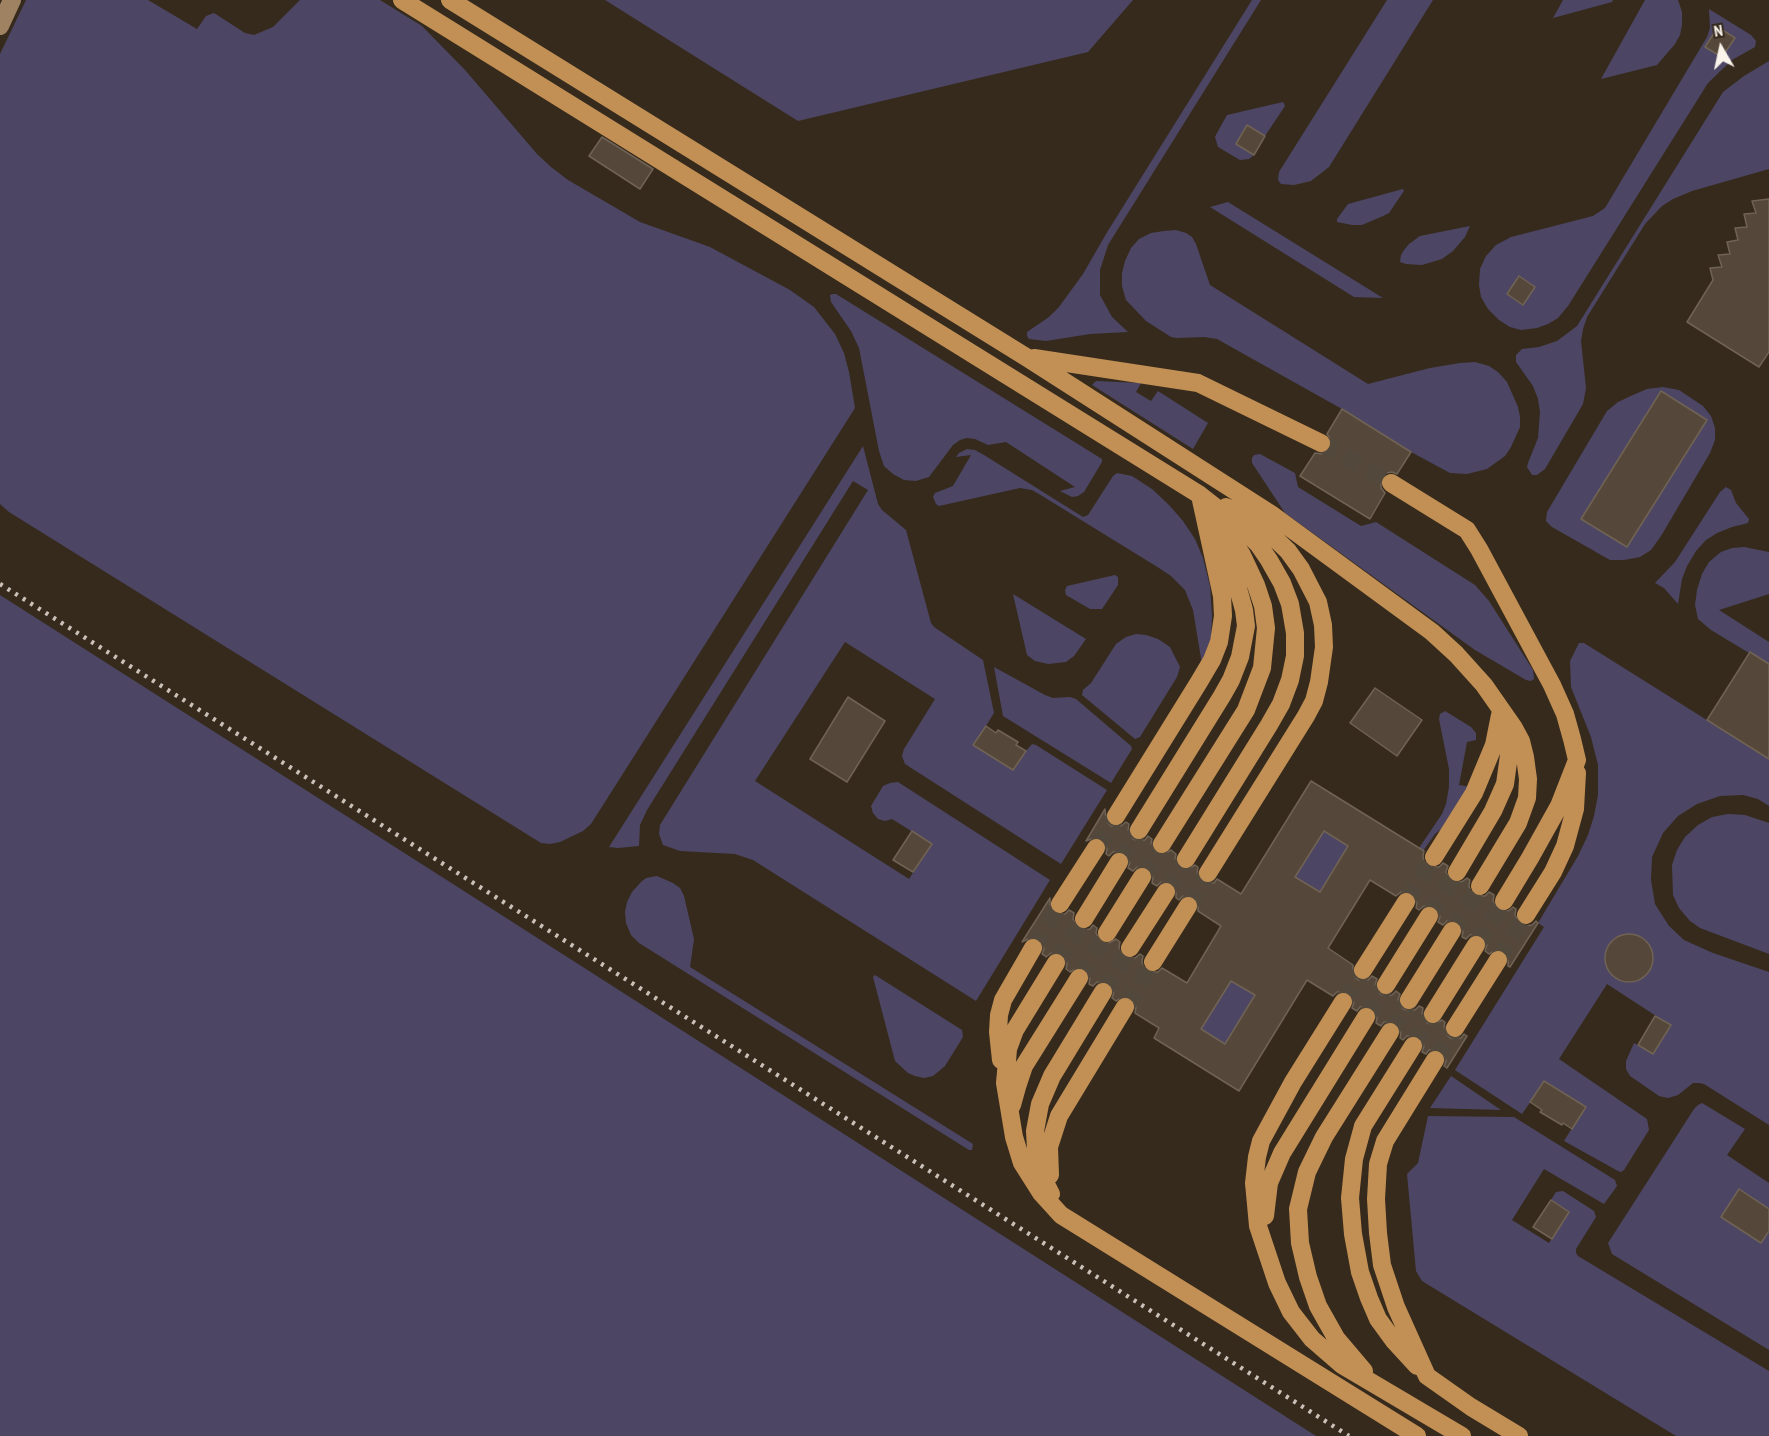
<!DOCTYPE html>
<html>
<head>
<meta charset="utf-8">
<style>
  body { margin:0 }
  #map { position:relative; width:1769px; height:1436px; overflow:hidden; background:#362a1d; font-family:"PT Sans Narrow",sans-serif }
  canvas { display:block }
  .north { position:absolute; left:1691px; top:18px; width:60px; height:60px; -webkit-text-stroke:4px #362a1d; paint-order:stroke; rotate:351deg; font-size:16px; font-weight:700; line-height:24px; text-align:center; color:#faf3ea }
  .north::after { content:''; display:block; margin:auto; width:21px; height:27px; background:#faf3ea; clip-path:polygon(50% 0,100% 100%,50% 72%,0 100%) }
</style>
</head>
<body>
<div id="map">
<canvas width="1769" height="1436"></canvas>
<div class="north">N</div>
</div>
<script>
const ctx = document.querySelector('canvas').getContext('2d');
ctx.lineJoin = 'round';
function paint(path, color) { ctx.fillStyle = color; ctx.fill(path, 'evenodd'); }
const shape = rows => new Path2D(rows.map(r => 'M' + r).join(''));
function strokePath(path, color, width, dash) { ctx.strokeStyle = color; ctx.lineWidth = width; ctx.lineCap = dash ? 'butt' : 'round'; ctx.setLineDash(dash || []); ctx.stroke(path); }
const green = shape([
  [26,0,148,0,197,29,206,16,214,13,245,33,254,35,273,27,300,0,380,0,422,26,465,70,537,154,551,167,568,180,640,222,710,247,790,290,814,307,835,334,844,353,849,372,855,408,591,824,583,831,560,842,550,844,541,843,9,512,0,504,0,54],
  [605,0,1133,0,1088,52,798,121],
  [1252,0,1261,0,1108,245,1100,270,1100,295,1112,317,1128,332,1090,334,1046,341,1029,339,1027,336,1027,332,1049,317,1059,307,1083,274,1106,234],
  [1387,0,1433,0,1329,167,1311,181,1294,185,1281,184,1278,180,1279,172],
  [1563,0,1613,0,1612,2,1553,18],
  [1645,0,1678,0,1682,12,1682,25,1680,35,1675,44,1657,65,1601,79],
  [1709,9,1751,35,1756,41,1755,47,1732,60,1708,83,1568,306,1558,318,1548,324,1537,328,1521,330,1510,327,1499,320,1488,309,1481,297,1479,285,1480,269,1486,256,1496,245,1511,237,1593,216,1605,208,1707,37,1710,28],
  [1769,61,1769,169,1692,191,1673,199,1662,206,1645,224,1587,317,1583,329,1581,341,1586,388,1583,404,1545,469,1537,475,1532,475,1527,467,1528,463,1538,438,1540,412,1538,399,1533,386,1516,362,1516,355,1522,349,1539,347,1557,341,1577,326,1723,92,1744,76],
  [1283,102,1285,106,1265,136,1247,125,1236,144,1254,155,1249,159,1240,160,1218,147,1215,137,1217,133,1227,115],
  [1403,189,1404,191,1389,213,1383,216,1362,225,1352,225,1337,222,1337,219,1348,204],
  [1228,202,1383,298,1354,297,1210,207],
  [1470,226,1465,237,1453,251,1442,259,1422,265,1406,264,1400,262,1401,255,1404,250,1409,244,1420,236],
  [1176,230,1186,233,1192,237,1196,244,1210,285,1368,384,1430,368,1460,363,1475,362,1489,366,1498,372,1507,382,1518,407,1520,417,1520,427,1511,447,1505,456,1487,469,1467,474,1450,473,1411,452,1342,409,1217,339,1204,337,1177,338,1171,337,1146,321,1126,300,1122,286,1122,273,1125,261,1131,248,1139,239,1151,233,1164,231],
  [833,294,836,294,1102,459,1102,462,1084,492,1078,496,1072,497,1060,491,1075,487,1006,442,988,445,975,439,967,438,960,440,953,445,929,477,916,481,904,480,893,474,884,466,879,451,859,348,851,331,831,302,830,295],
  [1096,381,1141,383,1136,392,1151,401,1158,391,1208,423,1193,449,1092,385],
  [1663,387,1679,390,1703,406,1711,416,1715,428,1715,440,1710,453,1661,536,1651,550,1640,557,1624,560,1610,560,1552,527,1546,521,1547,512,1607,411,1618,402,1633,395,1647,389],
  [863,446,878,504,882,510,906,530,931,623,934,627,983,660,994,713,974,745,1013,770,1026,751,1032,744,1036,745,1107,790,1061,864,905,764,902,756,904,749,935,699,845,642,755,781,909,879,932,844,892,819,885,821,878,819,873,813,871,806,883,786,890,783,898,782,1050,880,976,1001,753,860,735,854,680,851,663,845,659,834,660,825,868,490,853,481,647,810,640,825,639,846,618,848,609,847],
  [967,449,975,450,984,455,1083,517,1088,515,1113,476,1117,473,1132,476,1152,489,1169,505,1183,521,1195,539,1203,558,1210,586,1212,616,1211,638,1202,664,1193,610,1185,590,1171,576,1159,568,1039,494,1032,490,1020,488,939,506,936,504,933,497,935,493,953,486,971,455,956,457,959,453],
  [1260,454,1295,473,1298,487,1361,526,1376,522,1475,585,1489,601,1533,670,1534,679,1531,681,1526,680,1475,650,1285,513,1252,463,1252,458,1254,455],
  [1726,487,1731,490,1736,503,1749,519,1748,523,1732,527,1717,533,1706,540,1696,551,1687,566,1682,579,1678,604,1664,588,1655,583,1675,562,1720,492],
  [1744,547,1769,552,1769,594,1719,610,1769,642,1769,665,1711,630,1698,619,1695,605,1697,590,1702,574,1709,562,1721,552,1732,548],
  [1115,575,1118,577,1118,585,1102,609,1090,609,1066,595,1065,590,1067,586],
  [1013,594,1086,639,1074,656,1066,662,1048,664,1035,661,1027,655],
  [0,595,489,907,1316,1436,0,1436],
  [1136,634,1146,635,1158,639,1170,647,1180,667,1177,677,1140,737,1135,739,1082,695,1083,690,1091,683,1116,644,1126,637],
  [1579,643,1584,643,1769,759,1769,806,1758,799,1743,795,1720,796,1697,804,1678,816,1663,833,1652,857,1651,880,1655,904,1669,926,1684,940,1713,953,1769,972,1769,1125,1704,1084,1699,1083,1693,1083,1678,1095,1668,1098,1659,1096,1630,1076,1626,1069,1626,1061,1634,1043,1653,1054,1670,1025,1607,984,1559,1059,1647,1119,1649,1130,1624,1170,1621,1172,1618,1171,1564,1141,1585,1107,1545,1081,1522,1114,1455,1070,1544,927,1538,923,1578,856,1588,835,1594,816,1598,795,1598,765,1591,737,1571,687,1570,661],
  [994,667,1045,695,1053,698,1070,697,1076,699,1131,746,1132,749,1111,783,1003,716],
  [1445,711,1471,727,1476,733,1476,740,1467,742,1459,785,1471,787,1449,823,1435,834,1423,851,1419,848,1442,814,1446,804,1449,787,1449,769,1439,719,1440,714],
  [1728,814,1745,815,1769,823,1769,954,1700,928,1690,921,1679,908,1673,895,1672,865,1677,850,1685,837,1698,825,1712,817],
  [1324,831,1348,846,1320,892,1295,877],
  [657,876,673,883,680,888,684,896,694,939,690,967,973,1144,972,1150,969,1150,639,943,631,935,626,923,625,912,627,902,632,892,641,882,646,878],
  [875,975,962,1030,963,1037,945,1066,933,1076,924,1078,915,1076,908,1073,895,1061,873,977],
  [1231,981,1255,995,1225,1044,1201,1029],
  [1451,1076,1501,1110,1430,1108],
  [1702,1103,1745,1129,1727,1155,1769,1183,1769,1350,1612,1254,1608,1243,1694,1109,1698,1105],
  [1428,1116,1514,1117,1615,1180,1617,1186,1604,1204,1544,1169,1512,1220,1549,1243,1569,1212,1551,1200,1556,1192,1563,1191,1594,1211,1596,1217,1576,1249,1576,1253,1578,1256,1769,1371,1769,1436,1676,1436,1422,1281,1416,1271,1407,1174,1418,1163]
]);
const building = shape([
  [1718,27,1735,38,1722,57,1705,47,1718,27],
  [1247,125,1265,136,1254,155,1236,144,1247,125],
  [602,137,653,169,640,189,589,156,602,137],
  [1769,199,1769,352,1759,367,1687,322,1713,280,1710,268,1722,267,1718,255,1730,254,1727,242,1738,240,1735,228,1747,227,1744,214,1756,213,1752,201,1769,199],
  [1519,276,1535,287,1523,305,1507,294,1519,276],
  [1661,391,1707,420,1627,547,1581,519,1661,391],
  [1342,409,1411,452,1397,474,1392,472,1386,473,1381,478,1381,488,1385,493,1370,519,1300,476,1315,453,1322,454,1331,448,1332,442,1327,434,1342,409],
  [1750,652,1769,664,1769,759,1707,720,1750,652],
  [1375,688,1422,720,1397,756,1350,723,1375,688],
  [848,697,885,721,847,782,810,759,848,697],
  [986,726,996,733,998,730,1018,742,1016,745,1026,751,1013,770,973,745,986,726],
  [1311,781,1424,851,1423,856,1424,862,1429,867,1439,867,1443,863,1448,866,1446,872,1451,881,1457,883,1463,881,1467,878,1470,880,1469,885,1470,891,1475,896,1485,896,1489,892,1494,895,1493,901,1498,910,1504,912,1510,910,1513,907,1516,909,1515,915,1520,924,1526,926,1532,925,1536,921,1538,923,1510,967,1508,966,1508,955,1504,951,1498,949,1489,954,1485,951,1487,945,1482,936,1476,934,1470,935,1466,939,1462,937,1463,932,1462,926,1457,921,1447,921,1443,925,1438,922,1440,917,1439,911,1434,906,1424,906,1419,910,1416,908,1417,903,1416,897,1411,892,1401,892,1396,896,1370,880,1328,948,1353,965,1353,975,1358,980,1368,980,1372,976,1377,979,1375,985,1380,994,1386,996,1392,995,1396,991,1400,994,1398,1000,1403,1009,1409,1011,1415,1010,1419,1006,1423,1008,1422,1014,1427,1023,1433,1025,1442,1020,1445,1022,1444,1027,1445,1033,1450,1038,1455,1039,1461,1038,1464,1034,1467,1036,1447,1068,1444,1066,1446,1061,1445,1055,1441,1051,1435,1049,1429,1050,1426,1054,1422,1052,1424,1046,1419,1037,1413,1035,1407,1036,1403,1040,1400,1038,1401,1032,1396,1023,1390,1021,1384,1022,1381,1026,1376,1023,1377,1017,1372,1008,1366,1006,1360,1007,1357,1011,1352,1008,1354,1002,1349,993,1343,991,1337,992,1333,996,1307,980,1239,1091,1154,1038,1159,1028,1135,1013,1136,1007,1131,998,1125,996,1116,1001,1112,998,1114,992,1109,983,1103,981,1097,982,1093,986,1089,984,1090,978,1085,969,1079,967,1070,972,1066,969,1067,964,1066,958,1061,953,1051,953,1046,957,1044,955,1042,954,1044,949,1043,943,1038,938,1032,937,1022,942,1050,898,1050,909,1054,914,1065,914,1069,910,1074,913,1073,919,1078,928,1084,930,1090,929,1093,925,1097,928,1096,933,1101,942,1107,944,1116,939,1120,942,1119,947,1120,953,1124,958,1135,958,1140,954,1143,956,1142,961,1143,967,1148,972,1158,972,1162,968,1187,983,1221,926,1198,911,1198,901,1193,896,1183,896,1179,900,1176,898,1176,887,1172,882,1161,882,1157,886,1152,883,1153,878,1152,872,1147,867,1137,867,1133,871,1128,868,1130,862,1125,853,1119,851,1113,852,1109,856,1106,854,1107,849,1106,843,1102,838,1096,837,1086,841,1105,809,1106,821,1111,826,1121,826,1126,822,1129,824,1128,830,1133,839,1139,841,1145,840,1148,836,1152,839,1151,844,1156,853,1162,855,1171,850,1176,854,1175,859,1180,868,1186,870,1195,865,1198,867,1197,873,1202,882,1208,884,1214,883,1217,879,1241,894,1311,781],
  [1324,831,1348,846,1320,892,1295,877,1324,831],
  [1231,981,1255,995,1225,1044,1201,1029,1231,981],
  [912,831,932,844,913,872,893,860,912,831],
  '1605 958a24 24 0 1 1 48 0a24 24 0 1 1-48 0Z',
  [1655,1016,1671,1025,1653,1054,1638,1045,1655,1016],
  [1544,1081,1586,1107,1572,1129,1563,1123,1562,1125,1540,1112,1542,1110,1530,1102,1544,1081],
  [1739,1189,1769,1209,1769,1231,1761,1243,1721,1217,1739,1189],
  [1551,1200,1569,1212,1552,1239,1533,1227,1551,1200]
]);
const trunkTunnel = shape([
  [1321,443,1391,483],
  [1096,848,1116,816],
  [1119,862,1139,830],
  [1142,877,1162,844],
  [1166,892,1186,859],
  [1406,902,1434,857],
  [1188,906,1208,873],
  [1429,916,1457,872],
  [1452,931,1480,886],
  [1476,945,1504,901],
  [1033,948,1060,904],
  [1498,960,1526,915],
  [1056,963,1084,919],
  [1079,978,1107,933],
  [1103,992,1130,948],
  [1343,1002,1363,970],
  [1125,1007,1153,962],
  [1366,1017,1386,985],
  [1390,1032,1409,1000],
  [1413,1046,1433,1014],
  [1435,1060,1455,1028]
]);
const secondary = shape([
  [0,26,12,0]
]);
const trunk = shape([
  [402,0,1200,495,1237,524,1258,544,1269,560,1282,583,1290,604,1295,633,1295,656,1290,680,1281,704,1269,725,1186,859],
  [450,0,1026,357,1271,514,1432,632,1456,654,1484,685,1514,728,1521,741,1525,757,1528,779,1527,798,1518,823,1480,886],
  [1034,358,1198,383,1321,443],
  [1391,483,1467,530,1479,549,1552,685,1565,714,1572,739,1577,760,1559,806,1530,858,1504,901],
  [1116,816,1199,682,1212,660,1219,642,1223,616,1222,596,1201,500],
  [1139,830,1222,696,1231,680,1240,657,1246,626,1244,610,1231,563,1217,532],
  [1162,844,1246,710,1262,668,1266,628,1263,606,1256,585,1242,555,1214,513],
  [1434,857,1474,793,1494,745,1500,715],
  [1457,872,1493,811,1505,784,1510,748,1506,726],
  [1208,873,1306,716,1314,701,1319,682,1324,647,1323,625,1318,602,1301,569,1288,551,1263,527,1246,515,1226,507],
  [1060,904,1096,848],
  [1526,915,1553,872,1565,846,1575,809,1577,773],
  [1084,919,1119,862],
  [1107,933,1142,877],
  [1130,948,1166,892],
  [1153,962,1188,906],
  [1056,963,1015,1030,1008,1049,1007,1061,1005,1083,1014,1137,1022,1163,1041,1193,1061,1215,1417,1436],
  [1363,970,1406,902],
  [1386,985,1429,916],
  [1409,1000,1452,931],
  [1343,1002,1293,1082,1261,1141,1257,1157,1254,1183,1258,1226,1277,1283,1291,1312,1312,1339,1342,1365,1462,1436],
  [1433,1014,1476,945],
  [1455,1028,1498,960],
  [1413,1046,1363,1126,1354,1159,1350,1198,1353,1234,1360,1272,1369,1298,1378,1319,1394,1341,1417,1366],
  [1001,1060,998,1032,999,1015,1003,1000,1033,948],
  [1435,1060,1385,1141,1378,1164,1376,1199,1378,1233,1382,1265,1396,1307,1427,1376,1471,1407,1519,1436],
  [1012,1105,1017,1087,1024,1066,1079,978],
  [1050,1175,1049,1147,1059,1116,1125,1007],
  [1051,1194,1044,1180,1036,1149,1035,1131,1040,1104,1052,1076,1103,992],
  [1265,1216,1269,1183,1282,1153,1366,1017],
  [1364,1371,1336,1338,1318,1306,1308,1277,1300,1243,1298,1209,1307,1172,1324,1137,1390,1032]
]);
const rail = shape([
  [0,584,1349,1436]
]);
paint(green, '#4c4664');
paint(building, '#55483a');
strokePath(building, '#706354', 1.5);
strokePath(trunkTunnel, '#53483c', 18, [18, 9]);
strokePath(secondary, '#9e8262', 18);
strokePath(trunk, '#c29054', 18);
strokePath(rail, '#cac2b8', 4.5, [3, 6]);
</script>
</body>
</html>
